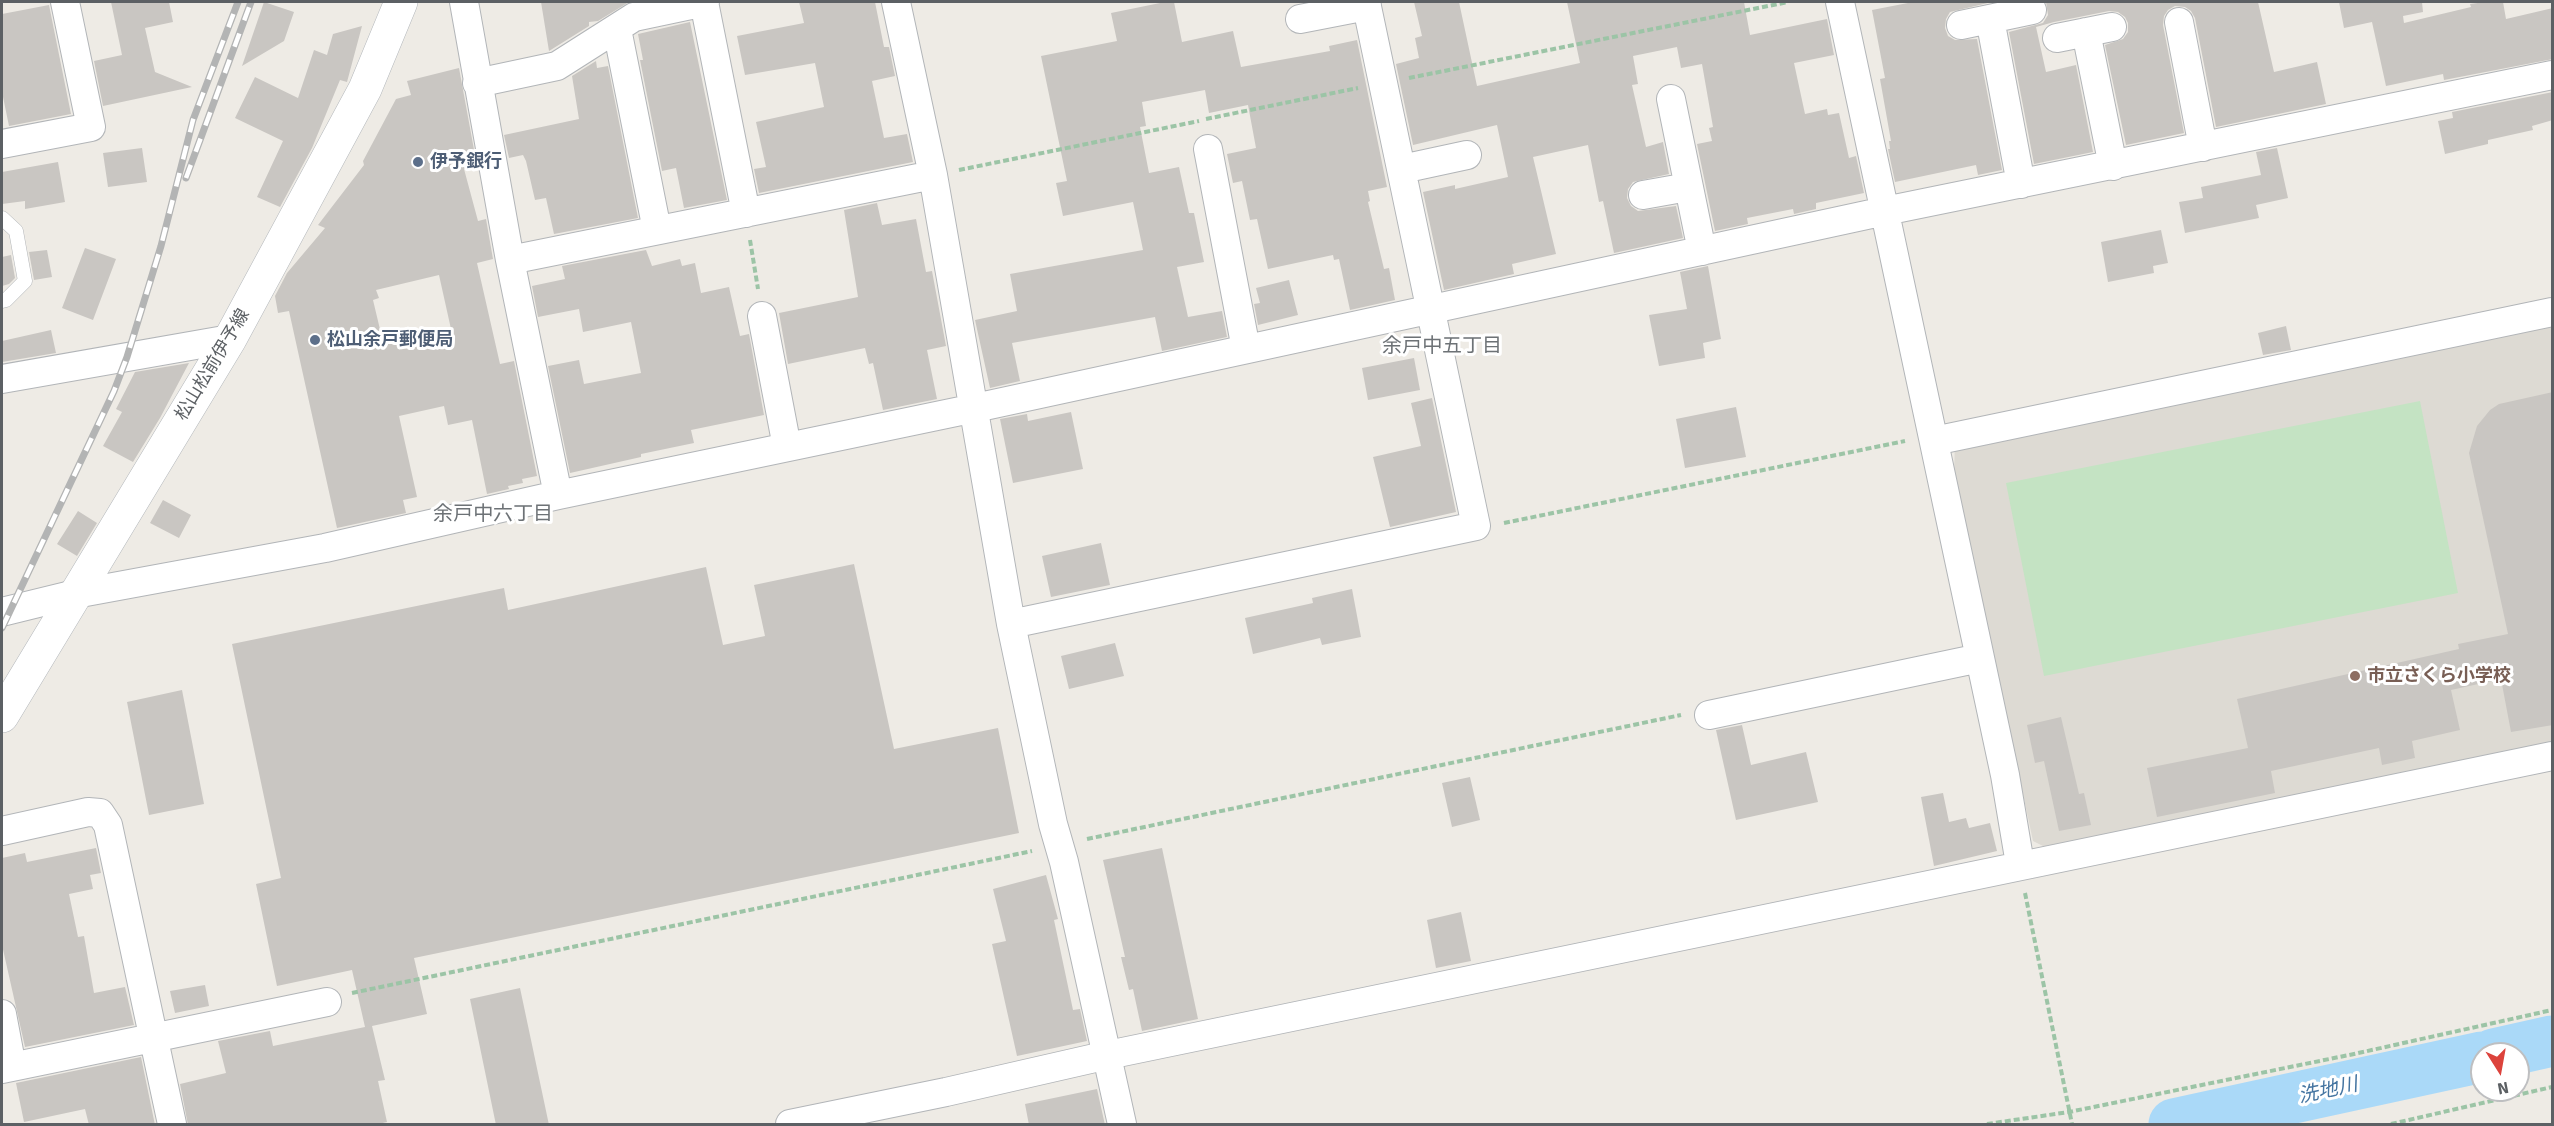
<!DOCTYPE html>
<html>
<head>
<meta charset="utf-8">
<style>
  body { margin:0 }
  #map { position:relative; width:2554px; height:1126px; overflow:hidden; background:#eeebe5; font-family:Signika,sans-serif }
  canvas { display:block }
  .frame { position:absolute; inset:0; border:3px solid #5c6064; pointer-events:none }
  .north { position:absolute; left:2470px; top:1042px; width:60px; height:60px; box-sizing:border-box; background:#fff; border:2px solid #bebfc1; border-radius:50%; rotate:169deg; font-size:16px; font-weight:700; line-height:24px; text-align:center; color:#5c6064 }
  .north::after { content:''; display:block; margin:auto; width:21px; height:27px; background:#dc433c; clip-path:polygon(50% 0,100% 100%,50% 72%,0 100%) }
</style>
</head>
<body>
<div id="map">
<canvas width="2554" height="1126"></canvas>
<div class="frame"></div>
<div class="north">N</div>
</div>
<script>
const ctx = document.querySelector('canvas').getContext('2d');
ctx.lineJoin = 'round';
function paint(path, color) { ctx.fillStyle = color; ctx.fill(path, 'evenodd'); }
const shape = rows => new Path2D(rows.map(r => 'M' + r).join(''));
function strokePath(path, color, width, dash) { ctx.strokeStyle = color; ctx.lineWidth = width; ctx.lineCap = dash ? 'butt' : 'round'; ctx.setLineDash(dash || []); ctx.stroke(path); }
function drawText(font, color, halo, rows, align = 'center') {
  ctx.font = font + ' Signika,"Noto Sans JP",sans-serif'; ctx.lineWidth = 6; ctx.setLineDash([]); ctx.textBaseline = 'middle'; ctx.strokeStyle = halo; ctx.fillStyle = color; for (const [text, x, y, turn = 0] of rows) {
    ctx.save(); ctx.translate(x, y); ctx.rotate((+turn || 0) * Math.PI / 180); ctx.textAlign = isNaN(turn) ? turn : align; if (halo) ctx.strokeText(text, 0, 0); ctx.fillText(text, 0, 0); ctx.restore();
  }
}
const education = shape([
  [2552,319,2552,743,2047,848,2033,841,1954,472,1955,443]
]);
const green = shape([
  [2420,401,2458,593,2044,676,2006,483]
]);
const river = shape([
  [2494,1054,2552,1041],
  [2174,1124,2482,1057]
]);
const building = shape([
  [111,2,169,2,173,22,145,28,155,72,192,87,103,106,94,61,122,55],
  [264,2,294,12,284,41,242,66],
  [541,2,629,2,598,21,589,22,589,26,549,51],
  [799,2,875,2,884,47,889,47,895,76,872,81,884,138,907,134,913,162,759,193,754,169,766,167,756,122,824,107,815,63,745,75,737,36,804,23],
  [1165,2,1174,2,1182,42,1233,31,1241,67,1330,51,1329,46,1357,40,1387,187,1368,191,1370,201,1368,202,1384,269,1389,268,1395,300,1350,310,1339,259,1334,260,1333,255,1268,269,1257,219,1250,220,1242,181,1233,183,1227,154,1256,148,1248,105,1209,113,1205,90,1142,102,1146,126,1140,127,1149,173,1179,167,1189,213,1194,213,1204,262,1177,267,1188,317,1222,311,1227,337,1162,351,1155,317,1012,343,1020,381,990,388,975,320,1017,311,1010,274,1143,250,1133,202,1063,216,1056,183,1067,181,1041,56,1117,41,1111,13],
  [1414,2,1459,2,1477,86,1580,63,1567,2,1744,2,1750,35,1827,19,1834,55,1794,63,1805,114,1827,109,1828,115,1839,113,1849,158,1856,156,1864,193,1816,203,1816,209,1794,214,1793,209,1747,218,1748,224,1715,231,1697,144,1712,141,1709,128,1713,127,1702,64,1681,68,1677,47,1633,56,1638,84,1632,85,1646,147,1663,142,1669,174,1633,182,1628,189,1627,198,1631,206,1638,211,1676,206,1683,238,1614,253,1603,201,1599,202,1588,145,1533,157,1556,254,1512,264,1514,274,1444,290,1423,192,1455,185,1455,189,1508,177,1497,125,1413,145,1396,64,1419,58,1415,38,1422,36],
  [1913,2,1992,2,1950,12,1946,19,1945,28,1948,36,1955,40,1977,39,2002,170,1978,175,1976,165,1895,182,1888,149,1890,149,1889,141,1891,141,1880,79,1885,78,1872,10],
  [2046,2,2258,2,2274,72,2317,62,2326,104,2216,127,2195,18,2191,11,2185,7,2175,6,2168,10,2164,16,2163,25,2184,133,2126,145,2105,45,2123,39,2128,32,2128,23,2125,17,2118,12,2109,11,2054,22,2036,27,2046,72,2076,65,2093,152,2034,164,2009,32,2043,23,2048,15],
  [2339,2,2422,2,2423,12,2403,16,2404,23,2471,7,2470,4,2485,2,2503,2,2506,19,2553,8,2553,59,2444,80,2443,74,2386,86,2372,22,2344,28],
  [49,5,71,114,9,126,2,92,2,14],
  [690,22,727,200,684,208,676,168,662,171,640,60,643,60,638,34],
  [362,26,347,82,340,80,312,148,280,207,257,197,283,141,235,118,255,77,298,98,314,50,327,55,333,34],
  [596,61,597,68,608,66,638,218,554,234,546,198,535,200,526,161,523,155,509,158,504,135,579,119,572,76],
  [459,68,477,166,464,169,478,221,486,219,493,259,477,263,500,364,514,361,537,476,522,479,523,483,508,486,509,489,487,494,472,420,448,425,444,406,399,416,417,497,403,500,406,513,337,528,289,311,278,313,275,296,287,273,325,228,318,225,364,165,363,161,396,99,411,95,407,81],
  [439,275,451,329,383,342,373,300,379,298,376,290],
  [2553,92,2553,120,2532,126,2533,130,2488,140,2488,144,2445,154,2438,121,2453,118,2452,112],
  [142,148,147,182,108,187,103,153],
  [2277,148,2288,198,2256,205,2259,218,2185,233,2179,202,2203,198,2201,187,2261,175,2256,152],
  [58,162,65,202,25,209,25,201,2,204,2,172],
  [877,203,882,225,916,219,926,272,932,271,946,346,927,350,937,399,883,410,873,363,869,364,865,348,788,364,779,313,858,297,844,210],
  [2161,230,2168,263,2153,266,2154,273,2108,282,2101,242],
  [85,248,116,259,93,320,62,308],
  [47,250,52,277,34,280,29,252],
  [646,250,652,266,680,259,682,266,695,263,701,293,729,287,740,336,749,334,764,415,691,430,694,443,641,454,641,457,570,473,548,366,579,360,584,384,641,373,631,322,583,332,579,309,538,317,532,286,565,279,562,266],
  [11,255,15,278,9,284,2,286,2,257],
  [1708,266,1721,339,1703,343,1705,358,1659,366,1649,315,1687,309,1680,272],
  [1289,280,1298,315,1258,325,1254,304,1260,303,1256,288],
  [2286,326,2291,350,2263,355,2258,333],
  [51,330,56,353,2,362,2,341],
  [1414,358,1420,390,1368,400,1362,368],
  [189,363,160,418,133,462,103,446,122,412,116,409,135,372],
  [2553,392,2553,725,2511,732,2501,679,2451,690,2460,730,2412,741,2415,758,2382,765,2379,748,2271,771,2275,793,2157,817,2147,768,2248,748,2237,699,2459,649,2458,644,2508,634,2469,453,2477,426,2490,410,2499,404],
  [1432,398,1456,512,1390,527,1373,457,1421,446,1411,403],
  [1736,407,1746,457,1685,468,1676,419],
  [1071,412,1083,469,1013,483,1000,419,1027,414,1028,421],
  [163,500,191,515,179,538,150,523],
  [78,511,97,523,77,556,57,544],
  [1101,543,1110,585,1051,597,1042,556],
  [854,564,894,749,998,728,1019,833,414,958,427,1014,372,1026,385,1080,378,1081,387,1122,374,1125,188,1125,180,1084,226,1073,218,1041,270,1031,273,1046,365,1027,352,970,277,986,256,884,281,878,232,644,504,588,508,610,706,567,723,645,765,636,754,585],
  [1352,589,1361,637,1322,645,1320,638,1253,654,1245,618,1313,603,1312,598],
  [1115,643,1124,676,1069,689,1061,656],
  [182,690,204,804,149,815,127,702],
  [2061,717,2079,794,2084,793,2091,825,2059,831,2044,761,2035,763,2027,725],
  [1742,725,1751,765,1806,752,1818,802,1736,820,1716,730],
  [1470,777,1480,820,1452,827,1442,783],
  [1943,793,1949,822,1966,818,1969,828,1990,823,1997,851,1934,866,1921,797],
  [96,848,101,873,90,875,93,889,69,894,78,937,84,936,94,993,125,987,134,1025,25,1047,2,945,2,858,25,853,27,862],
  [1162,848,1198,1019,1142,1031,1133,989,1129,990,1121,957,1125,957,1103,860],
  [1046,875,1058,919,1054,920,1073,1010,1080,1009,1087,1041,1017,1056,992,944,1006,941,993,889],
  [1461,912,1471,961,1436,968,1427,920],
  [205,985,209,1006,175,1013,170,991],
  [520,988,549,1125,496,1125,470,999],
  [141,1057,155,1125,89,1125,85,1109,24,1122,16,1083],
  [1097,1089,1105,1125,1029,1125,1025,1104]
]);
const path = shape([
  [1409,78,1788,2],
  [1206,119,1358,88],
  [959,170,1199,121],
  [750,240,758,289],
  [1504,523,1905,441],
  [1087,839,1681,715],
  [2025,893,2072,1124],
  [352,993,1032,851],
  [1987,1124,2069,1112,2354,1054,2552,1010],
  [2391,1124,2552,1087]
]);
const service = shape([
  [2,218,16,231,25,281,6,300,2,301]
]);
const minor = shape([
  [464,2,510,260,558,495],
  [704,2,746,213],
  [896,2,933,175,1011,624,1053,824,1064,862,1122,1124],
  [1840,2,2005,775,2020,864],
  [1300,19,1367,6],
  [1990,19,2021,184],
  [2179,22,2203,147],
  [1961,25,2032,10],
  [617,29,657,230],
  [2086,32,2113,166],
  [2057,38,2112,27],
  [477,83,557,66,634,17,705,2],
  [1671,99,1702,251],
  [2,144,91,127,65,2],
  [1208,149,1246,349],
  [1402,169,1467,155],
  [1643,195,1688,187],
  [510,260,933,175],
  [762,316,787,447],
  [2,379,230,339],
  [1934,441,2552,312],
  [2,612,75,594,325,548,558,495,975,408,1885,211,2552,75],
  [1011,624,1476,526,1366,2],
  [1709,715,1980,658],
  [2,831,88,812,100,813,108,825,172,1124],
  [2,1014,12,1067],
  [2,1069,327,1002],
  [790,1124,946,1092,1108,1055,2552,756]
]);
const secondary = shape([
  [2,716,230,339,365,89,401,2]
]);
const rail = shape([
  [186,178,251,2],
  [2,628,114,391,127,357,161,246,193,120,238,2]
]);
const markers = [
  [418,162,6,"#5c6f8a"],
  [315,340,6,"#5c6f8a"],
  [2355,676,6,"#8d6e63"]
];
const serviceNames = [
  ["伊予銀行",430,162],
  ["松山余戸郵便局",327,340]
];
const streetNames = [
  ["松山松前伊予線",213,365,-59]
];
const educationNames = [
  ["市立さくら小学校",2367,676]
];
const neighbourhoodNames = [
  ["余戸中五丁目",1442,347],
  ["余戸中六丁目",493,515]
];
const waterNames = [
  ["洗地川",2328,1091,-12]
];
paint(education, '#dddad3');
paint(green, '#c4e3c3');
strokePath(river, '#aad9f8', 51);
paint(building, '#c9c6c2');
strokePath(service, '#b2b5b8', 15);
strokePath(minor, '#b2b5b8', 30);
strokePath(secondary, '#b3b7bb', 34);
strokePath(path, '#9cc4a6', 4, [6, 3]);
strokePath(service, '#fff', 14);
strokePath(minor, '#fff', 28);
strokePath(secondary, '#fff', 33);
strokePath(rail, '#b3b4b4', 7);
strokePath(rail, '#fff', 4.5, [14]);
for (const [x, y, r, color] of markers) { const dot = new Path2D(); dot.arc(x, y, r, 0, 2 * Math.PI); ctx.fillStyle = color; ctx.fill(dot); strokePath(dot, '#fff', 2); }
drawText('bold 18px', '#4e5e75', '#fff', serviceNames, 'left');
drawText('18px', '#5c6064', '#fff', streetNames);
drawText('bold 18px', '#785e54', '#fff', educationNames, 'left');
drawText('20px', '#6d7276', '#fff', neighbourhoodNames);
drawText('italic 20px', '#4575a1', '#fff', waterNames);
</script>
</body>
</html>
